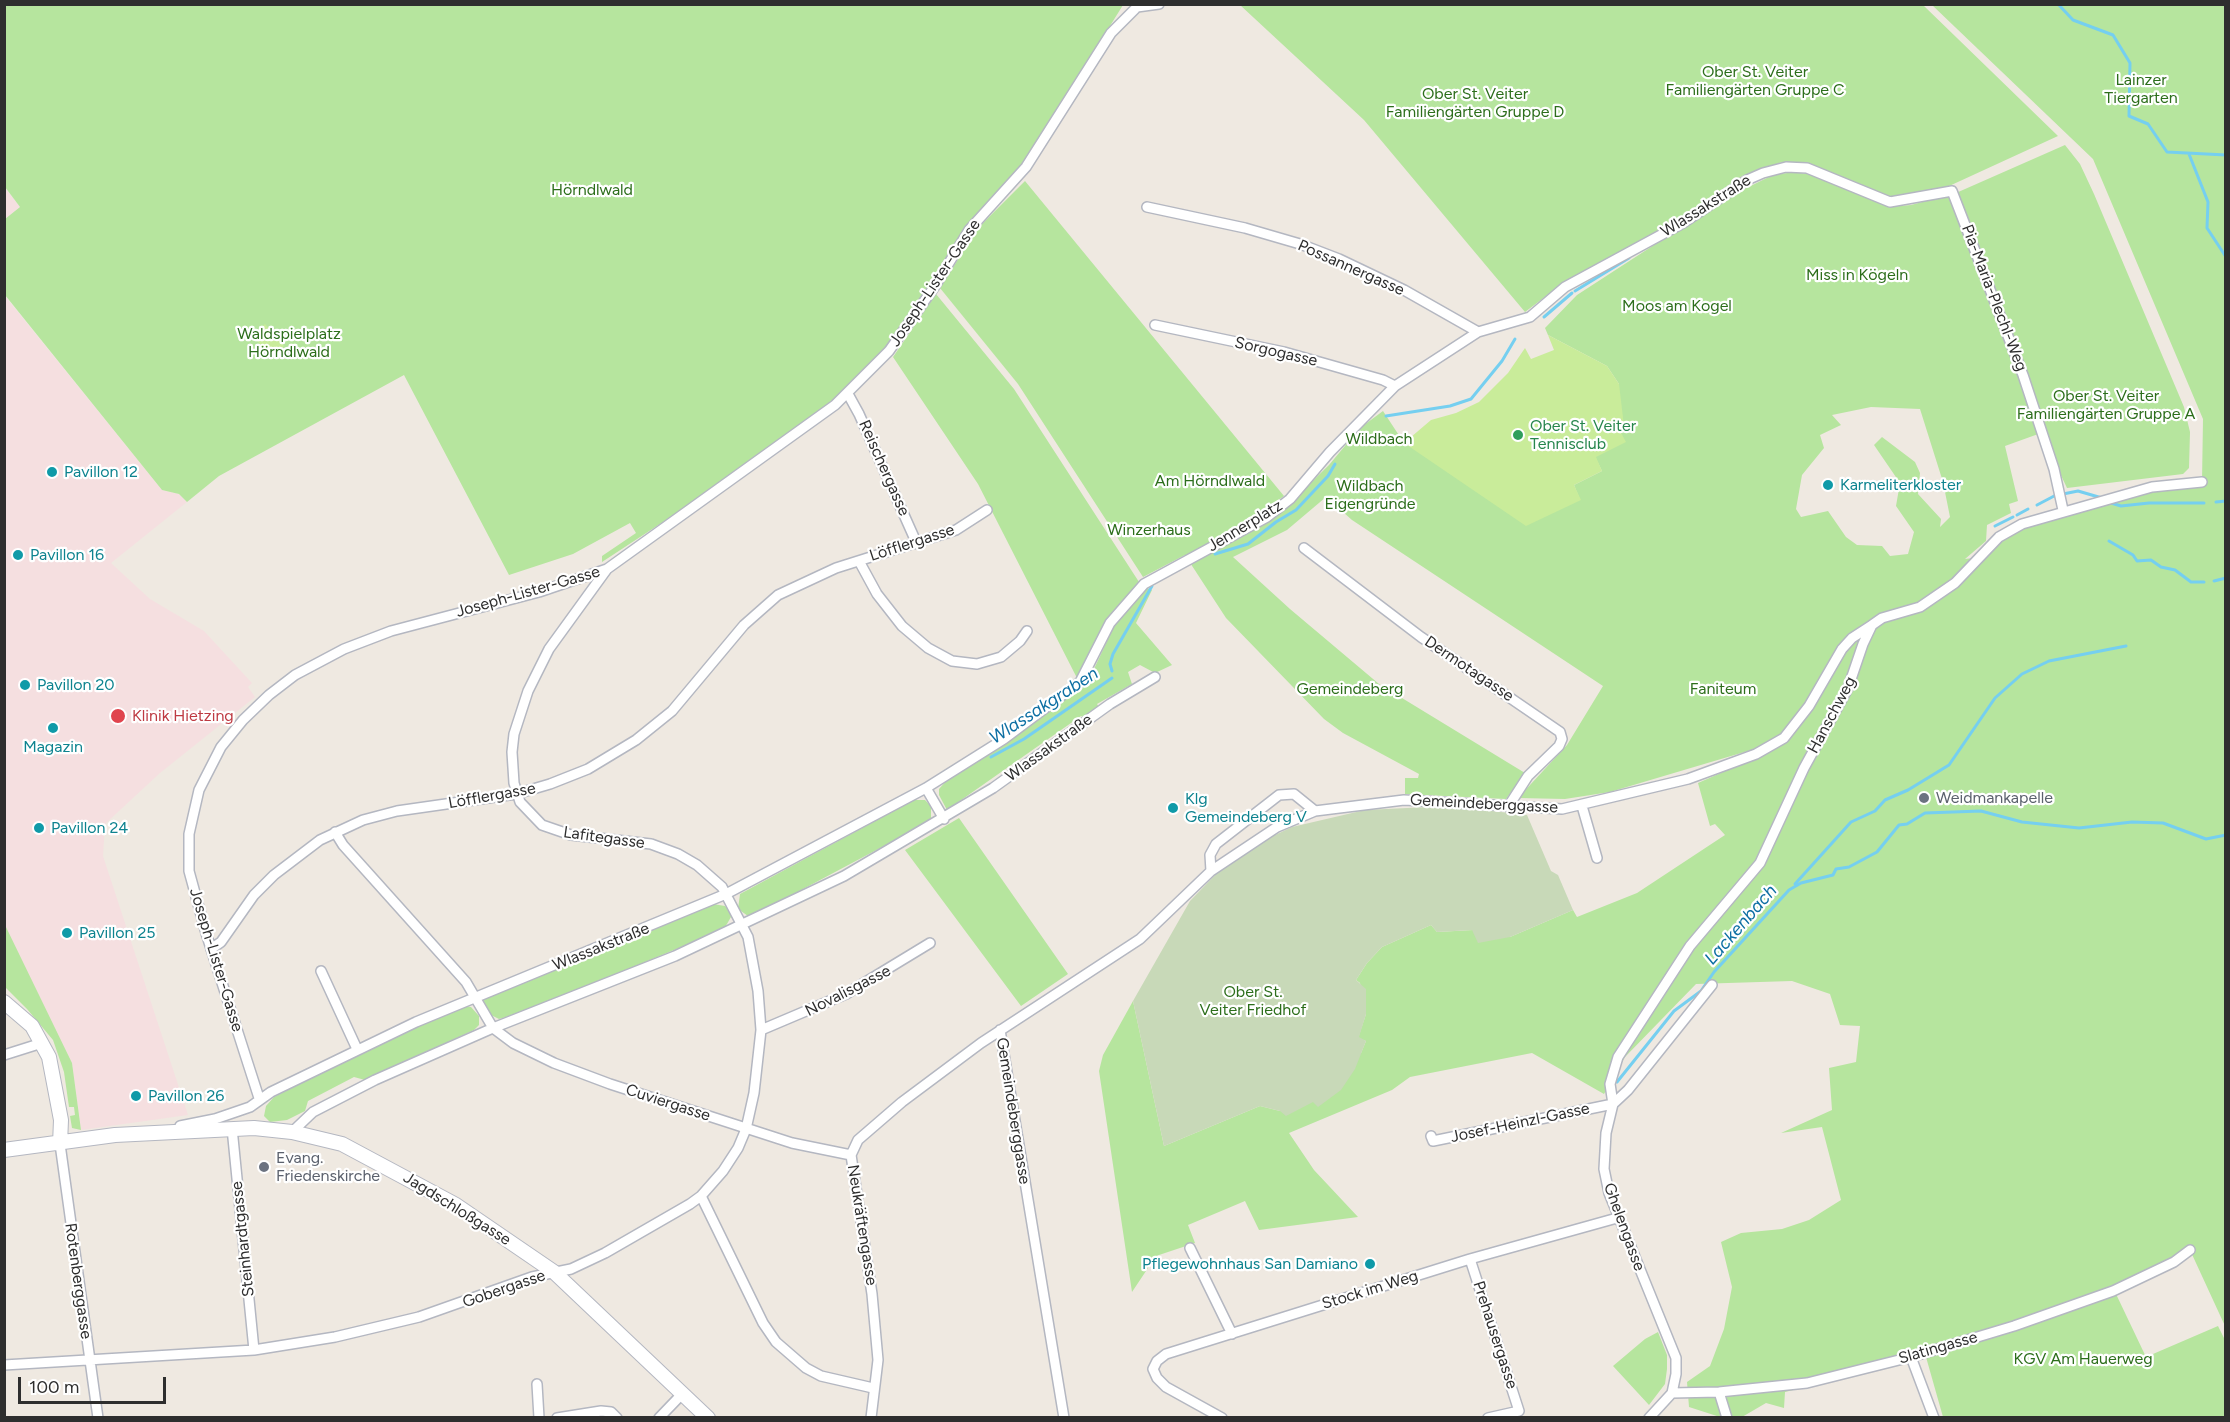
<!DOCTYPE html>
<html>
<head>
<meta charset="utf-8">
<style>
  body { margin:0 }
  #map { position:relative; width:2230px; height:1422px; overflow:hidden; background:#efe9e1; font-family:Figtree,sans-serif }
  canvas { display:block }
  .frame { position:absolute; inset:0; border:6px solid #2e2e2e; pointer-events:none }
  .scale { position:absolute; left:18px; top:1377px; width:148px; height:27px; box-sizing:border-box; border:3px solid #2e2e2e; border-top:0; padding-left:8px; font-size:18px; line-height:21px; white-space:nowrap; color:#2e2e2e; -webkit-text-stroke:4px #fff; paint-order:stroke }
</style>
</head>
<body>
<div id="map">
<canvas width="2230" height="1422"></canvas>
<div class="frame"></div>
<div class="scale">100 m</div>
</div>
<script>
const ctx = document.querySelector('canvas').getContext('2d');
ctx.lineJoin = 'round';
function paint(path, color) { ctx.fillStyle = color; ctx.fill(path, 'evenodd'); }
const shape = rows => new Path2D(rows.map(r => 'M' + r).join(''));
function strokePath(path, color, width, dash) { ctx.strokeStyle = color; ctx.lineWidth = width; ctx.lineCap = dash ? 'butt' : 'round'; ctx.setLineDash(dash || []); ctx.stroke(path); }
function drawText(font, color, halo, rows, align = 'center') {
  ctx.font = font + ' Figtree,sans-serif'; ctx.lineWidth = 4.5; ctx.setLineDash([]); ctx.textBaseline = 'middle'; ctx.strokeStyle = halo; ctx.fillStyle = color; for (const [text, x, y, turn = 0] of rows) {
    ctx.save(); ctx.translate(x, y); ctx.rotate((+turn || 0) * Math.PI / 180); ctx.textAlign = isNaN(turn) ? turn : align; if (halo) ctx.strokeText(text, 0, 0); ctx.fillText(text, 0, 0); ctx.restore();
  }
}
const medical = shape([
  [4,187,20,207,5,219,4,219],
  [4,295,162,490,179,494,187,502,111,563,150,599,204,631,252,683,248,687,255,697,160,773,105,824,103,856,188,1115,81,1130,72,1063,5,927]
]);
const green = shape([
  [5,5,1123,5,1033,150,998,195,963,230,928,287,883,351,849,387,804,423,692,503,602,562,602,556,636,533,630,523,573,554,509,575,404,375,219,476,187,502,179,494,162,490,5,295,5,219,20,207,5,187],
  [1240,5,1923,5,2058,136,1947,187,1898,197,1888,198,1805,162,1782,162,1742,176,1677,220,1566,281,1525,312,1364,120],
  [1932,5,2225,5,2225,1326,2190,1250,2186,1249,2190,1256,2177,1265,2116,1294,2146,1357,2218,1326,2225,1340,2225,1417,1943,1417,1926,1357,1785,1392,1784,1408,1766,1403,1742,1417,1720,1417,1689,1407,1687,1382,1710,1366,1724,1329,1732,1287,1721,1242,1741,1233,1782,1229,1809,1220,1841,1200,1822,1127,1781,1133,1832,1110,1829,1068,1856,1062,1860,1026,1840,1025,1830,994,1792,981,1696,984,1625,1057,1604,1094,1532,1053,1410,1077,1392,1090,1289,1133,1314,1170,1358,1217,1259,1230,1245,1201,1188,1225,1195,1243,1156,1256,1132,1292,1099,1071,1103,1055,1133,1001,1164,1146,1260,1106,1280,1111,1361,1053,1366,1041,1358,1038,1366,1014,1360,983,1356,980,1367,963,1382,947,1431,925,1437,932,1473,930,1510,937,1573,910,1577,917,1637,893,1725,835,1715,824,1710,826,1698,783,1755,758,1758,748,1610,792,1565,799,1518,798,1567,745,1603,686,1352,520,1326,497,1287,530,1233,557,1290,609,1379,684,1525,773,1506,799,1405,794,1405,778,1418,778,1419,774,1343,733,1324,719,1226,618,1185,555,1143,577,1018,384,940,288,977,229,1025,181,1284,496,1247,523,1289,504,1329,465,1360,428,1383,411,1404,443,1580,500,1574,485,1602,471,1595,457,1619,429,1619,384,1607,366,1548,335,1545,328,1577,295,1728,197,1773,175,1794,172,1813,175,1889,207,1911,205,1956,193,2065,145,2080,164,2094,194,2184,407,2190,432,2189,468,2183,474,2067,488,2041,433,2005,446,2018,501,2009,504,2011,513,1987,525,1986,541,1965,559,1973,558,2019,529,2139,494,2202,482,2203,419,2093,159],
  [1871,407,1920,409,1943,482,1950,517,1940,527,1941,519,1918,494,1920,473,1915,462,1882,437,1874,445,1900,483,1896,506,1914,532,1908,554,1890,556,1882,546,1857,545,1846,537,1828,511,1801,517,1796,509,1802,475,1824,448,1820,435,1841,425,1832,415],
  [936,294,1014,389,1139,582,1106,620,1078,680,978,484,893,357],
  [1145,587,1152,590,1136,623,1172,665,1155,673,1140,665,1128,672,1132,684,1097,704,1099,707,1084,718,1081,716,947,810,939,795,939,789,948,779,1004,744,1078,689,1093,671,1117,620],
  [914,800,925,800,931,806,931,821,758,913,748,916,738,909,740,894],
  [959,818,1068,974,1021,1006,905,850],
  [713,904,725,906,729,910,731,917,724,929,600,981,506,1017,499,1019,487,1013,483,1001,487,996],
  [5,925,72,1063,81,1130,72,1128,70,1116,75,1115,74,1107,69,1107,64,1072,53,1040,27,1009,5,987],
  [464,1006,471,1007,479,1016,479,1025,474,1030,365,1080,354,1077,308,1101,305,1111,287,1120,270,1122,264,1116,266,1106,274,1097,363,1051],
  [1658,1332,1667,1355,1667,1369,1665,1384,1649,1405,1613,1366,1645,1339]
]);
const cemetery = shape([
  [1449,806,1527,815,1551,871,1558,875,1573,910,1510,937,1478,943,1472,930,1437,932,1431,925,1382,947,1367,963,1356,980,1366,989,1366,1014,1359,1037,1366,1041,1355,1069,1341,1090,1318,1107,1313,1102,1286,1116,1280,1111,1260,1106,1164,1146,1133,1001,1190,901,1221,869,1256,844,1292,827,1365,810]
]);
const pitch = shape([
  [265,324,284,346,271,357,252,335],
  [1548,335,1607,366,1619,384,1624,426,1619,429,1626,442,1596,457,1602,471,1574,485,1581,500,1526,526,1404,443,1431,420,1456,413,1479,402,1508,373,1525,348,1531,359,1554,350]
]);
const stream = shape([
  [2058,4,2073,20,2113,35,2130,63,2129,116,2148,124,2167,152,2226,155],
  [2189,154,2208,202,2207,228,2226,257],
  [1575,291,1629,258],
  [1544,317,1572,293],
  [1386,416,1450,406,1471,399,1502,361,1515,339],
  [2063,494,2078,491,2102,498],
  [2216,502,2226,501],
  [2111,503,2121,506,2149,503,2204,503],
  [2037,505,2056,495],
  [2017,515,2028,509],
  [1995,526,2013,517],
  [2109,541,2133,555,2137,561,2151,560,2161,567,2175,570,2191,582,2204,582],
  [1215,554,1248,544,1276,522,1296,510,1328,476,1335,464],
  [2214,581,2226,578],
  [1112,671,1110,664,1113,654,1152,586],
  [991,757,1024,739,1112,678],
  [1795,884,1851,822,1875,811,1885,800,1908,790,1949,765,1995,698,2022,674,2049,661,2126,646],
  [1617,1082,1674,1011,1701,991,1714,972,1789,890,1801,883,1833,875,1836,869,1849,867,1877,852,1899,825,1907,824,1925,813,1981,811,2022,822,2079,828,2132,822,2163,823,2206,839,2226,835]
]);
const street = shape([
  [1147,207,1245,228,1300,244,1339,259,1404,290,1478,332],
  [1155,325,1284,352,1383,380,1395,386],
  [848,394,859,414,917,544],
  [1304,548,1421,637,1560,732,1562,739,1559,746,1528,776,1508,807],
  [859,561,877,594,902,626,928,648,952,661,977,664,1001,657,1020,641,1027,631],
  [926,788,944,819],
  [1582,806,1597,858],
  [335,832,343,845,466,982,493,1028,513,1043,554,1063,610,1084,792,1143,851,1155],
  [1211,871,1210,855,1216,844,1279,795,1294,794,1315,811],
  [211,949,221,942,254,895,274,875,320,840,363,820,397,811,516,794,550,784,588,769,636,740,672,711,744,625,778,595,836,568,956,530,987,510],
  [321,971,357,1049],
  [761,1030,846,994,930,943],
  [1000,1030,1064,1418],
  [4,1055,42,1043],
  [259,1098,206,933,189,871,189,834,199,790,221,747,243,720,269,695,295,675,344,649,391,631,539,592,607,569,835,405,889,351,935,286,969,230,1026,167,1111,33,1137,7,1159,4],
  [1613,1104,1610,1084,1618,1057,1690,946,1760,863,1804,768,1848,688,1863,644,1872,625,1882,618,1920,607,1955,583,1999,537,2022,524,2152,487,2202,482],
  [180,1126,215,1119,250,1107,271,1092,416,1022,726,894,926,788,1004,739,1080,682,1110,623,1144,584,1267,517,1290,499,1330,452,1395,386,1478,332,1530,317,1565,287,1683,223,1747,180,1763,173,1786,167,1807,168,1890,202,1952,191,2023,375,2054,469,2063,510],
  [232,1128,254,1350],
  [292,1132,313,1112,375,1080,493,1028,675,956,844,876,993,788,1110,704,1155,677],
  [1431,1136,1433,1141,1613,1104],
  [60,1144,98,1418],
  [701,1196,763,1323,776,1342,806,1368,821,1376,873,1388],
  [1190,1248,1232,1334],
  [1470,1259,1519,1411,1488,1418],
  [1911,1357,1934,1418],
  [4,1365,254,1350,335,1337,419,1317,532,1277,571,1269,605,1253,690,1204,701,1196,723,1171,738,1148,746,1129,754,1093,761,1030,758,991,748,937,722,887,697,865,678,854,651,844,571,835,542,825,520,802,514,783,512,752,514,734,528,691,549,649,607,569],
  [537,1384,539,1418],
  [1719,1392,1727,1418],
  [1672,1393,1719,1392,1807,1383,1911,1357,2014,1326,2113,1291,2174,1262,2190,1250],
  [557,1418,601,1411,611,1412,617,1418],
  [659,1418,683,1393],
  [871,1418,878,1360,872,1294,851,1155,858,1140,902,1102,981,1043,1140,939,1211,871,1277,827,1315,811,1404,800,1562,809,1688,779,1756,754,1784,738,1809,706,1842,649,1852,638,1872,625],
  [1222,1418,1166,1387,1157,1378,1153,1369,1157,1361,1166,1354,1470,1259,1617,1218],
  [1649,1418,1672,1393,1676,1374,1676,1358,1609,1193,1604,1169,1606,1133,1613,1104,1628,1090,1712,985]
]);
const secondary = shape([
  [4,1002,32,1026,49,1057,61,1120,60,1144],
  [4,1150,115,1135,254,1128,292,1132,342,1144,456,1205,554,1272,708,1418]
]);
const markers = [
  [1518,435,6,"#2e9e5b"],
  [52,472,6,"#0f9aa8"],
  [1828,485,6,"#0f9aa8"],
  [18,555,6,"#0f9aa8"],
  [25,685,6,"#0f9aa8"],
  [118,716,8,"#e0444e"],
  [53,728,6,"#0f9aa8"],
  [1924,798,6,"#6b7280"],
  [1173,808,6,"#0f9aa8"],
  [39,828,6,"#0f9aa8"],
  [67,933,6,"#0f9aa8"],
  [136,1096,6,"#0f9aa8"],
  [264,1167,6,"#6b7280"],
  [1370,1264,6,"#0f9aa8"]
];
const parkNames = [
  ["Ober St. Veiter",1755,72],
  ["Familiengärten Gruppe C",1755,90],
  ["Lainzer",2141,80],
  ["Tiergarten",2141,98],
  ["Ober St. Veiter",1475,94],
  ["Familiengärten Gruppe D",1475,112],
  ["Hörndlwald",592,190],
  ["Miss in Kögeln",1857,275],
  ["Moos am Kogel",1677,306],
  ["Waldspielplatz",289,334],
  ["Hörndlwald",289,352],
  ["Ober St. Veiter",2106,396],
  ["Familiengärten Gruppe A",2106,414],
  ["Wildbach",1379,439],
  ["Am Hörndlwald",1210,481],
  ["Wildbach",1370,486],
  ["Eigengründe",1370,504],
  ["Winzerhaus",1149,530],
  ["Gemeindeberg",1350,689],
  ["Faniteum",1723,689],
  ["Ober St.",1253,992],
  ["Veiter Friedhof",1253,1010],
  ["KGV Am Hauerweg",2083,1359]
];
const streetNames = [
  ["Wlassakstraße",1706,206,-32],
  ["Possannergasse",1351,268,24],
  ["Joseph-Lister-Gasse",935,283,-56],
  ["Pia-Maria-Plechl-Weg",1994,298,69],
  ["Sorgogasse",1276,352,13],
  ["Reischergasse",884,468,66],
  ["Jennerplatz",1245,526,-31],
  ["Löfflergasse",912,543,-18],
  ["Joseph-Lister-Gasse",528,592,-16],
  ["Dermotagasse",1469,669,34],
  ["Hanschweg",1832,715,-62],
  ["Wlassakstraße",1049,748,-36],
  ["Löfflergasse",492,796,-10],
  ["Gemeindeberggasse",1484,804,3],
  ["Lafitegasse",604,838,8],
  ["Wlassakstraße",601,947,-22],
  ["Joseph-Lister-Gasse",216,960,73],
  ["Novalisgasse",848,991,-27],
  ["Cuviergasse",668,1103,18],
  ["Gemeindeberggasse",1013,1111,81],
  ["Josef-Heinzl-Gasse",1520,1123,-12],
  ["Jagdschloßgasse",457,1209,32],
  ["Neukräftengasse",862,1225,81],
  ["Ghelengasse",1624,1227,70],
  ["Steinhardtgasse",243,1239,-96],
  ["Rotenberggasse",78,1281,82],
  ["Gobergasse",504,1289,-19],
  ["Stock im Weg",1370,1290,-17],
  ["Prehausergasse",1495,1335,72],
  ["Slatingasse",1938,1348,-16]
];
const leisureNames = [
  ["Ober St. Veiter",1530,426],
  ["Tennisclub",1530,444]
];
const cultureNames = [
  ["Pavillon 12",64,472],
  ["Karmeliterkloster",1840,485],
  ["Pavillon 16",30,555],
  ["Pavillon 20",37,685],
  ["Magazin",53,747,"center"],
  ["Klg",1185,799],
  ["Gemeindeberg V",1185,817],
  ["Pavillon 24",51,828],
  ["Pavillon 25",79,933],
  ["Pavillon 26",148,1096],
  ["Pflegewohnhaus San Damiano",1358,1264,"right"]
];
const healthNames = [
  ["Klinik Hietzing",132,716]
];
const worshipNames = [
  ["Weidmankapelle",1936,798],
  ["Evang.",276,1158],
  ["Friedenskirche",276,1176]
];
const waterNames = [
  ["Wlassakgraben",1044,706,-33],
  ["Lackenbach",1741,925,-49]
];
paint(medical, '#f5dfe0');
paint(green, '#b6e59e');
paint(cemetery, '#c8d9b8');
paint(pitch, '#c9ec9a');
strokePath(stream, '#75cff0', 3);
strokePath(street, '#b4b7c1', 12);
strokePath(secondary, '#b4b7c1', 16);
strokePath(street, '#fff', 9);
strokePath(secondary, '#fff', 14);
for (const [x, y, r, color] of markers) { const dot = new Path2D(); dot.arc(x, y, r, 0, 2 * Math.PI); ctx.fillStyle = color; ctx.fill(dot); strokePath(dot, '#fff', 2); }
drawText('16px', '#2c6e1b', '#fff', parkNames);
drawText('16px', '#2e2e2e', '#fff', streetNames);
drawText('16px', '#27864d', '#fff', leisureNames, 'left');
drawText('16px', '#0d838f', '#fff', cultureNames, 'left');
drawText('16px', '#be3a42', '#fff', healthNames, 'left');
drawText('16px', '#5b616d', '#fff', worshipNames, 'left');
drawText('italic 18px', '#0d6fa3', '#fff', waterNames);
</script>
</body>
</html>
